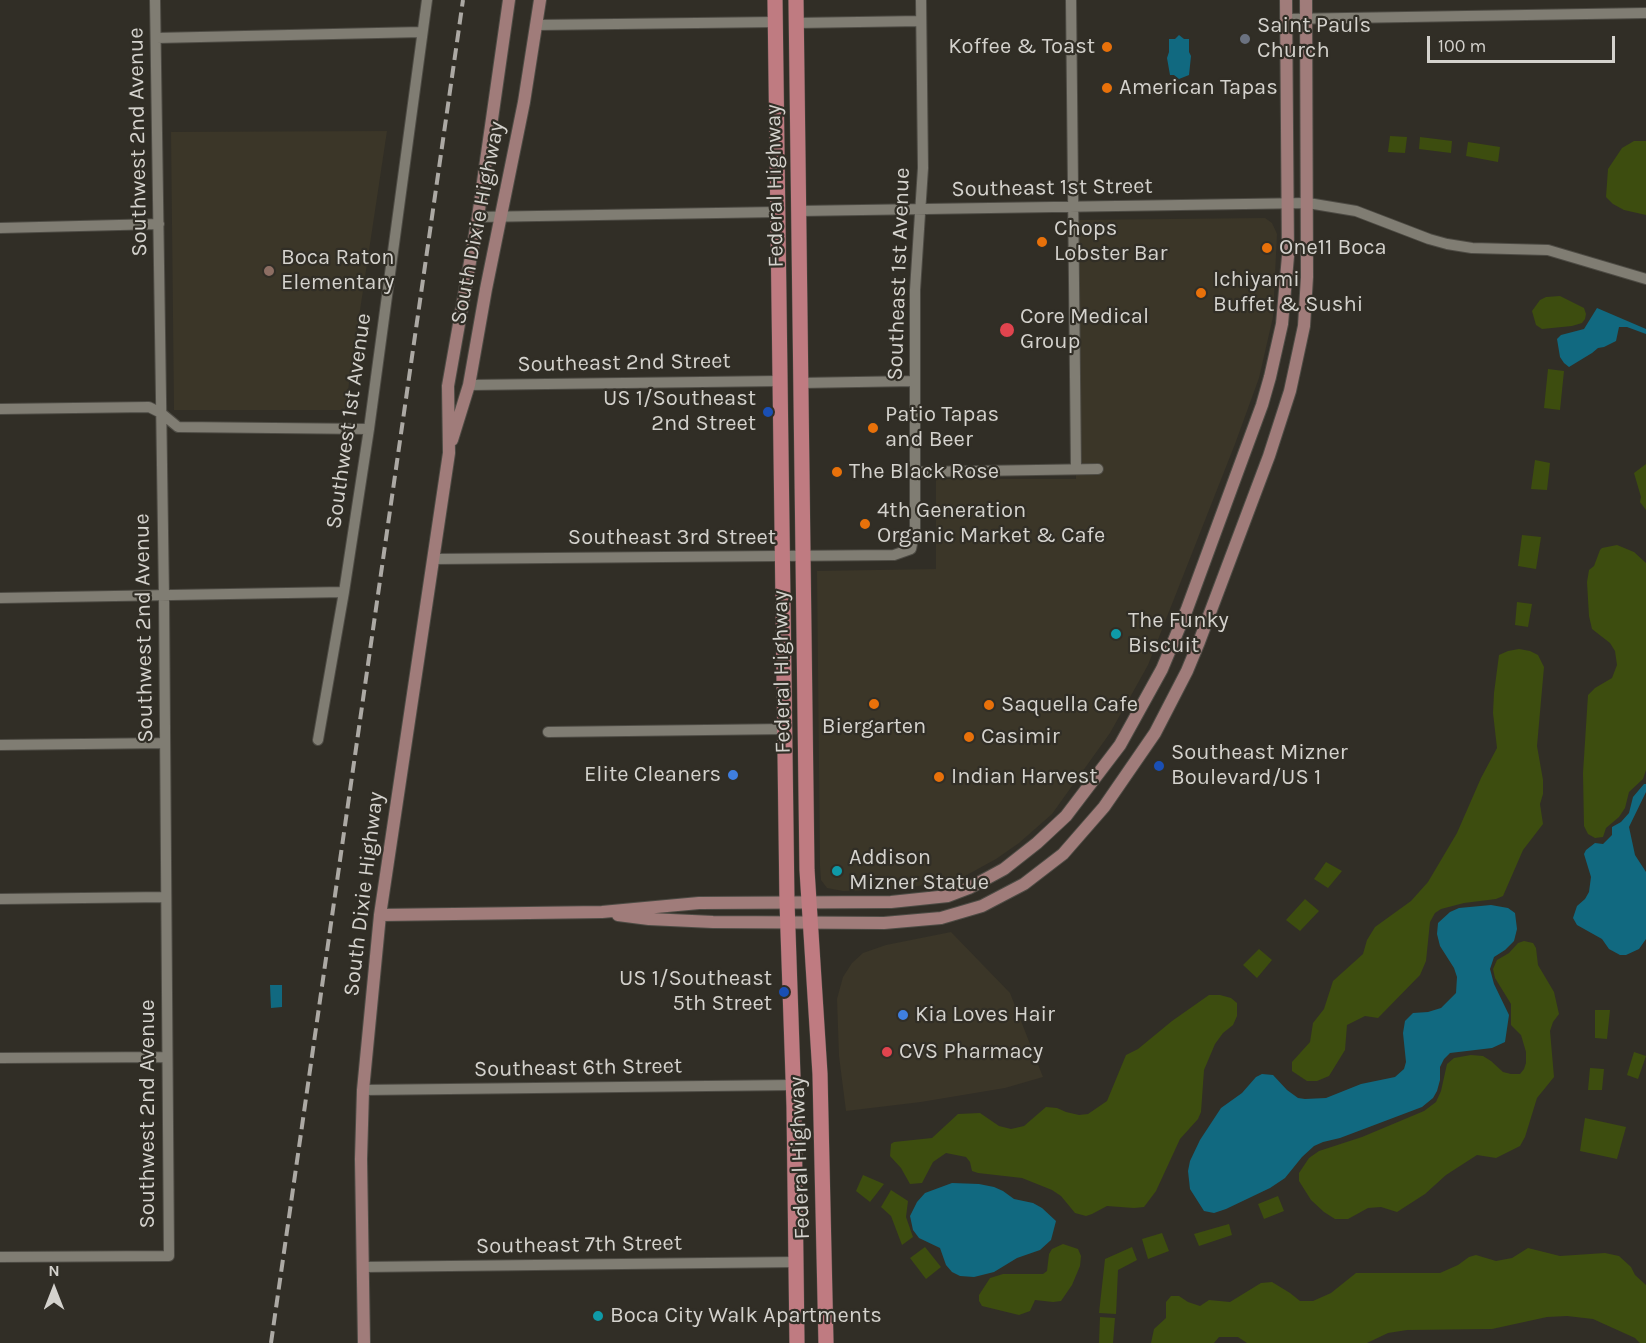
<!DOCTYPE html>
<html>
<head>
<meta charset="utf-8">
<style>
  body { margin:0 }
  #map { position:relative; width:1646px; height:1343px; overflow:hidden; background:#312e26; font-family:Karla,sans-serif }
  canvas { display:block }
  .north { position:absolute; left:24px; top:1259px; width:60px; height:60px; -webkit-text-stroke:4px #312e26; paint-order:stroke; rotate:0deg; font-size:16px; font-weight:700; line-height:24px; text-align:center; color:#d4d2cd }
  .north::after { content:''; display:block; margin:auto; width:21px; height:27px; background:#d4d2cd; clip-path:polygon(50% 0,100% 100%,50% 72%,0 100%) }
  .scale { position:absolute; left:1427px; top:36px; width:188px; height:27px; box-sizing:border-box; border:3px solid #d4d2cd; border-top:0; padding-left:8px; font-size:18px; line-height:21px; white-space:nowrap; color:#d4d2cd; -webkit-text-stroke:4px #312e26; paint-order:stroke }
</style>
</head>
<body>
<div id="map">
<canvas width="1646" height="1343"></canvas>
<div class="north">N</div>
<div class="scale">100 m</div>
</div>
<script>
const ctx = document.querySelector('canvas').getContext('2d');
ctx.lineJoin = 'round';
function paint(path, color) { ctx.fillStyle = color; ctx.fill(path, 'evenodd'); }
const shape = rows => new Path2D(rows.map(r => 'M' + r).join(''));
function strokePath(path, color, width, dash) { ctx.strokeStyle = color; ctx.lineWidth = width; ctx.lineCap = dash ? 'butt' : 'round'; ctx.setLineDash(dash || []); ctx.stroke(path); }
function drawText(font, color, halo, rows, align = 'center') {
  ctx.font = font + ' Karla,sans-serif'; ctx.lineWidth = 4.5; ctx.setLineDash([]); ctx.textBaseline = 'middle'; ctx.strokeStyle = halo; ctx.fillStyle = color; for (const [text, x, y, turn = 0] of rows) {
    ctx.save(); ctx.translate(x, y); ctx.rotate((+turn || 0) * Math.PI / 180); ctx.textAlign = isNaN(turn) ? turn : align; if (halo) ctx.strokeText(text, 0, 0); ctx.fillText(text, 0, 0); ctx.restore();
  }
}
const built = shape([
  [387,131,345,410,174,410,171,132],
  [1265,218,1272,223,1277,234,1273,317,1259,378,1235,444,1148,665,1110,733,1052,814,1019,843,996,859,965,876,904,889,843,891,827,888,821,880,820,866,817,571,936,569,936,479,1076,479,1074,220],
  [951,932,1010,993,1043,1077,1005,1088,921,1102,846,1111,839,1056,837,999,843,977,852,963,863,953,886,945]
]);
const green = shape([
  [1390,136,1407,137,1405,153,1388,152],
  [1420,137,1452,141,1451,153,1419,149],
  [1634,141,1646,141,1646,215,1624,210,1613,204,1606,197,1608,169,1622,148],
  [1468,142,1500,147,1498,162,1466,156],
  [1560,296,1584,308,1586,314,1585,319,1582,323,1572,326,1542,329,1536,325,1532,311,1540,300,1546,297],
  [1548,369,1564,371,1560,410,1544,408],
  [1535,460,1550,463,1547,490,1531,489],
  [1646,464,1646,510,1640,502,1641,497,1634,473],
  [1522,535,1541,537,1536,569,1518,566],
  [1617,545,1634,552,1646,563,1646,770,1643,779,1629,792,1625,808,1619,817,1606,828,1603,837,1595,838,1588,834,1584,826,1583,773,1588,695,1595,688,1612,678,1617,665,1615,651,1610,643,1592,629,1589,616,1587,582,1589,570,1594,566,1600,550,1602,548],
  [1517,602,1532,604,1528,627,1515,625],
  [1519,649,1530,651,1538,655,1544,667,1537,746,1543,780,1543,794,1540,804,1543,824,1523,850,1503,896,1496,899,1464,903,1441,909,1435,913,1430,922,1426,961,1420,975,1378,1018,1365,1016,1347,1025,1345,1050,1329,1076,1317,1081,1307,1081,1292,1071,1292,1062,1310,1042,1313,1023,1324,1009,1333,981,1363,954,1367,940,1375,927,1411,901,1428,882,1457,833,1481,778,1497,748,1493,713,1494,693,1499,655,1508,651],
  [1326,862,1342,871,1328,888,1314,879],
  [1305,899,1319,911,1300,931,1286,920],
  [1524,941,1533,943,1536,948,1538,965,1554,992,1559,1014,1553,1022,1550,1031,1554,1077,1537,1098,1525,1137,1520,1146,1496,1158,1477,1155,1446,1175,1425,1194,1397,1212,1381,1207,1368,1208,1348,1219,1335,1219,1324,1212,1311,1200,1299,1181,1299,1173,1309,1158,1319,1151,1362,1137,1424,1111,1436,1102,1441,1091,1447,1064,1454,1058,1471,1055,1483,1056,1491,1061,1503,1072,1511,1074,1520,1074,1524,1069,1526,1063,1526,1052,1521,1035,1511,1025,1511,1004,1495,978,1493,969,1497,960,1509,953,1518,943],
  [1259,949,1272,960,1257,978,1243,965],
  [1209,995,1220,995,1231,998,1237,1003,1237,1016,1233,1025,1223,1033,1215,1044,1204,1070,1201,1112,1198,1119,1180,1139,1156,1191,1144,1207,1134,1208,1107,1206,1092,1214,1086,1216,1075,1213,1061,1196,1052,1190,1022,1178,978,1173,972,1171,970,1162,966,1157,946,1153,933,1162,922,1183,910,1184,901,1168,890,1156,891,1144,894,1142,932,1138,958,1114,980,1113,999,1126,1011,1129,1024,1126,1046,1107,1057,1108,1066,1112,1079,1115,1088,1114,1107,1101,1126,1055,1138,1049,1172,1021],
  [1595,1010,1610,1010,1607,1039,1595,1038],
  [1634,1052,1646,1056,1638,1079,1627,1075],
  [1590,1068,1604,1069,1602,1090,1588,1090],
  [1585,1118,1626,1127,1617,1159,1580,1151],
  [863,1175,884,1184,870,1202,856,1191],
  [891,1190,908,1201,906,1217,913,1237,902,1245,891,1216,881,1207],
  [1278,1196,1284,1211,1264,1219,1258,1204],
  [1229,1224,1232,1235,1199,1246,1194,1234],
  [1162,1233,1169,1251,1148,1259,1142,1239],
  [1063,1244,1078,1249,1081,1256,1080,1266,1072,1285,1061,1301,1053,1302,1035,1300,1030,1311,1019,1315,982,1306,979,1301,979,1295,990,1278,1003,1274,1043,1274,1047,1271,1049,1254,1052,1249],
  [925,1247,941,1267,926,1279,910,1258],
  [1132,1247,1137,1260,1118,1270,1116,1314,1099,1313,1105,1259],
  [1528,1248,1560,1256,1605,1253,1619,1256,1631,1267,1635,1275,1646,1285,1646,1343,1640,1343,1635,1338,1593,1319,1567,1316,1547,1317,1492,1329,1407,1330,1388,1333,1367,1343,1247,1343,1238,1337,1219,1337,1214,1343,1151,1343,1154,1329,1166,1318,1166,1302,1171,1296,1179,1296,1188,1302,1200,1306,1209,1300,1230,1302,1261,1283,1272,1282,1290,1293,1300,1301,1313,1301,1331,1293,1356,1273,1440,1273,1458,1265,1469,1257,1476,1255,1496,1261,1512,1258],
  [1100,1317,1115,1318,1113,1343,1099,1343]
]);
const water = shape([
  [1179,35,1184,39,1189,39,1189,52,1191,56,1189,75,1179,79,1174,75,1170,75,1167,58,1169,52,1169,39,1175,39],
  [1597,308,1646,329,1646,334,1627,327,1619,327,1616,341,1604,347,1598,348,1592,353,1569,367,1564,363,1560,357,1557,339,1561,335,1584,329],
  [1644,784,1646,784,1646,792,1629,827,1635,855,1646,872,1646,939,1639,949,1626,955,1620,955,1609,949,1602,939,1577,925,1573,918,1577,906,1585,899,1589,892,1591,877,1584,854,1586,850,1595,843,1603,844,1612,835,1612,827,1621,822,1629,813,1633,797],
  [1491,905,1508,908,1515,913,1517,929,1514,941,1505,950,1494,957,1490,969,1494,984,1509,1015,1505,1042,1492,1048,1450,1053,1444,1059,1440,1067,1440,1080,1437,1091,1433,1098,1422,1107,1340,1138,1323,1142,1314,1146,1302,1157,1285,1178,1270,1188,1226,1209,1214,1213,1204,1211,1190,1189,1188,1171,1190,1161,1200,1140,1221,1108,1242,1093,1256,1077,1262,1074,1273,1075,1287,1090,1298,1098,1305,1099,1326,1098,1361,1084,1395,1077,1404,1069,1406,1062,1403,1033,1405,1021,1413,1013,1428,1012,1441,1008,1456,993,1457,977,1454,968,1440,946,1437,934,1438,923,1450,912,1459,908],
  [270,985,282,985,282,1007,271,1008],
  [952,1183,979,1184,994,1187,1003,1191,1014,1199,1033,1203,1042,1208,1056,1221,1051,1240,1040,1250,1017,1258,994,1272,974,1277,960,1276,952,1272,946,1265,940,1248,919,1238,913,1230,910,1216,917,1202,925,1193]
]);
const street = shape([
  [1071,0,1076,469],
  [1286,19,1646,13],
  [796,23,921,21],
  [537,25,775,22],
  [156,38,422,32],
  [798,211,1308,203,1356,211,1429,239,1447,244,1472,248,1548,250,1646,279],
  [478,217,777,212],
  [0,228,159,224],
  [800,383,915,381],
  [469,385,779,381],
  [0,409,149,407,161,413,178,427,369,429],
  [915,472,1098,469],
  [433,559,894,555,911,549,915,530,915,290,923,168,921,0],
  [0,598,344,592],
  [548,732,785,729],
  [318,740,344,592,369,429,427,0],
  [0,745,165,743],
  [0,899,166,897],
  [0,1058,167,1057],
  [363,1090,793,1085],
  [0,1257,169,1256,164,596,155,0],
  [363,1267,796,1262]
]);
const secondary = shape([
  [452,440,469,385,486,289,524,102,540,0],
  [380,915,602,912,699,903,891,902,948,896,969,888,1004,869,1037,843,1066,816,1120,745,1162,669,1187,609,1262,405,1270,377,1282,324,1288,256,1286,0],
  [618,915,649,919,713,922,884,923,941,918,982,906,1024,884,1063,854,1104,807,1155,733,1187,671,1199,642,1269,456,1290,391,1304,326,1307,277,1306,0],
  [364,1343,361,1159,363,1090,380,915,449,453,448,386,478,217,509,0]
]);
const primary = shape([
  [775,0,787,902,794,1106,797,1343],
  [796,0,807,870,820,1074,826,1343]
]);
const rail = shape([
  [271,1343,463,0]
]);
const markers = [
  [1245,39,6,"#6b7280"],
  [1107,47,6,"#e8710a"],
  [1107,88,6,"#e8710a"],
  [1042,242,6,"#e8710a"],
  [1267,248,6,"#e8710a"],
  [269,271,6,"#8d6e63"],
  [1201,293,6,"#e8710a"],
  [1007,330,8,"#e0444e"],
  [768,412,6,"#1a4fb4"],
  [873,428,6,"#e8710a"],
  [837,472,6,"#e8710a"],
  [865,524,6,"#e8710a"],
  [1116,634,6,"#0f9aa8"],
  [874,704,6,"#e8710a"],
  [989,705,6,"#e8710a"],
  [969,737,6,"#e8710a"],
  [1159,766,6,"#1a4fb4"],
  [733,775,6,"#3f7fe0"],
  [939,777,6,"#e8710a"],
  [837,871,6,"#0f9aa8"],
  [784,992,6,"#1a4fb4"],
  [903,1015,6,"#3f7fe0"],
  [887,1052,6,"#e0444e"],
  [598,1316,6,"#0f9aa8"]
];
const poiNames = [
  ["Saint Pauls",1257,26],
  ["Church",1257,51],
  ["Koffee & Toast",1095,47,"right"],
  ["American Tapas",1119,88],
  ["Chops",1054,229],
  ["Lobster Bar",1054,254],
  ["One11 Boca",1279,248],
  ["Boca Raton",281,258],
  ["Elementary",281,283],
  ["Ichiyami",1213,280],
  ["Buffet & Sushi",1213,305],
  ["Core Medical",1020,317],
  ["Group",1020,342],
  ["US 1/Southeast",756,399,"right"],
  ["2nd Street",756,424,"right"],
  ["Patio Tapas",885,415],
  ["and Beer",885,440],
  ["The Black Rose",849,472],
  ["4th Generation",877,511],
  ["Organic Market & Cafe",877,536],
  ["The Funky",1128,621],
  ["Biscuit",1128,646],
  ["Saquella Cafe",1001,705],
  ["Biergarten",874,727,"center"],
  ["Casimir",981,737],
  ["Southeast Mizner",1171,753],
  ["Boulevard/US 1",1171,778],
  ["Elite Cleaners",721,775,"right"],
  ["Indian Harvest",951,777],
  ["Addison",849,858],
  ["Mizner Statue",849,883],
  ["US 1/Southeast",772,979,"right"],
  ["5th Street",772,1004,"right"],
  ["Kia Loves Hair",915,1015],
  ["CVS Pharmacy",899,1052],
  ["Boca City Walk Apartments",610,1316]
];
const streetNames = [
  ["Southwest 2nd Avenue",138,142,-91],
  ["Federal Highway",775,186,-91],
  ["Southeast 1st Street",1052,188,-1],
  ["South Dixie Highway",478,223,-79],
  ["Southeast 1st Avenue",899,274,-88],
  ["Southeast 2nd Street",624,363,-1],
  ["Southwest 1st Avenue",349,421,-82],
  ["Southeast 3rd Street",672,538],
  ["Southwest 2nd Avenue",144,628,-91],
  ["Federal Highway",782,672,-91],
  ["South Dixie Highway",364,894,-83],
  ["Southeast 6th Street",578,1068,-1],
  ["Southwest 2nd Avenue",148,1114,-90],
  ["Federal Highway",800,1158,-92],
  ["Southeast 7th Street",579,1245,-1]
];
paint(built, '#3b3628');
paint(green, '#3d4d0f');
paint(water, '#116980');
strokePath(street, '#4d4b44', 12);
strokePath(secondary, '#4d4b44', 14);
strokePath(primary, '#4d4b44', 16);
strokePath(street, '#807d73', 10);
strokePath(secondary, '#a07c7a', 12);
strokePath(primary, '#bf7b81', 15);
strokePath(rail, '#aca9a4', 4, [12, 6]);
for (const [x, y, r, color] of markers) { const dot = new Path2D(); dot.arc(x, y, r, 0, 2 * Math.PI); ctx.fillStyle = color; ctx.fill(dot); strokePath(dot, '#312e26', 2); }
drawText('22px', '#d4d2cd', '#312e26', poiNames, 'left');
drawText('22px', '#d4d2cd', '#312e26', streetNames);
</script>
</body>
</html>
